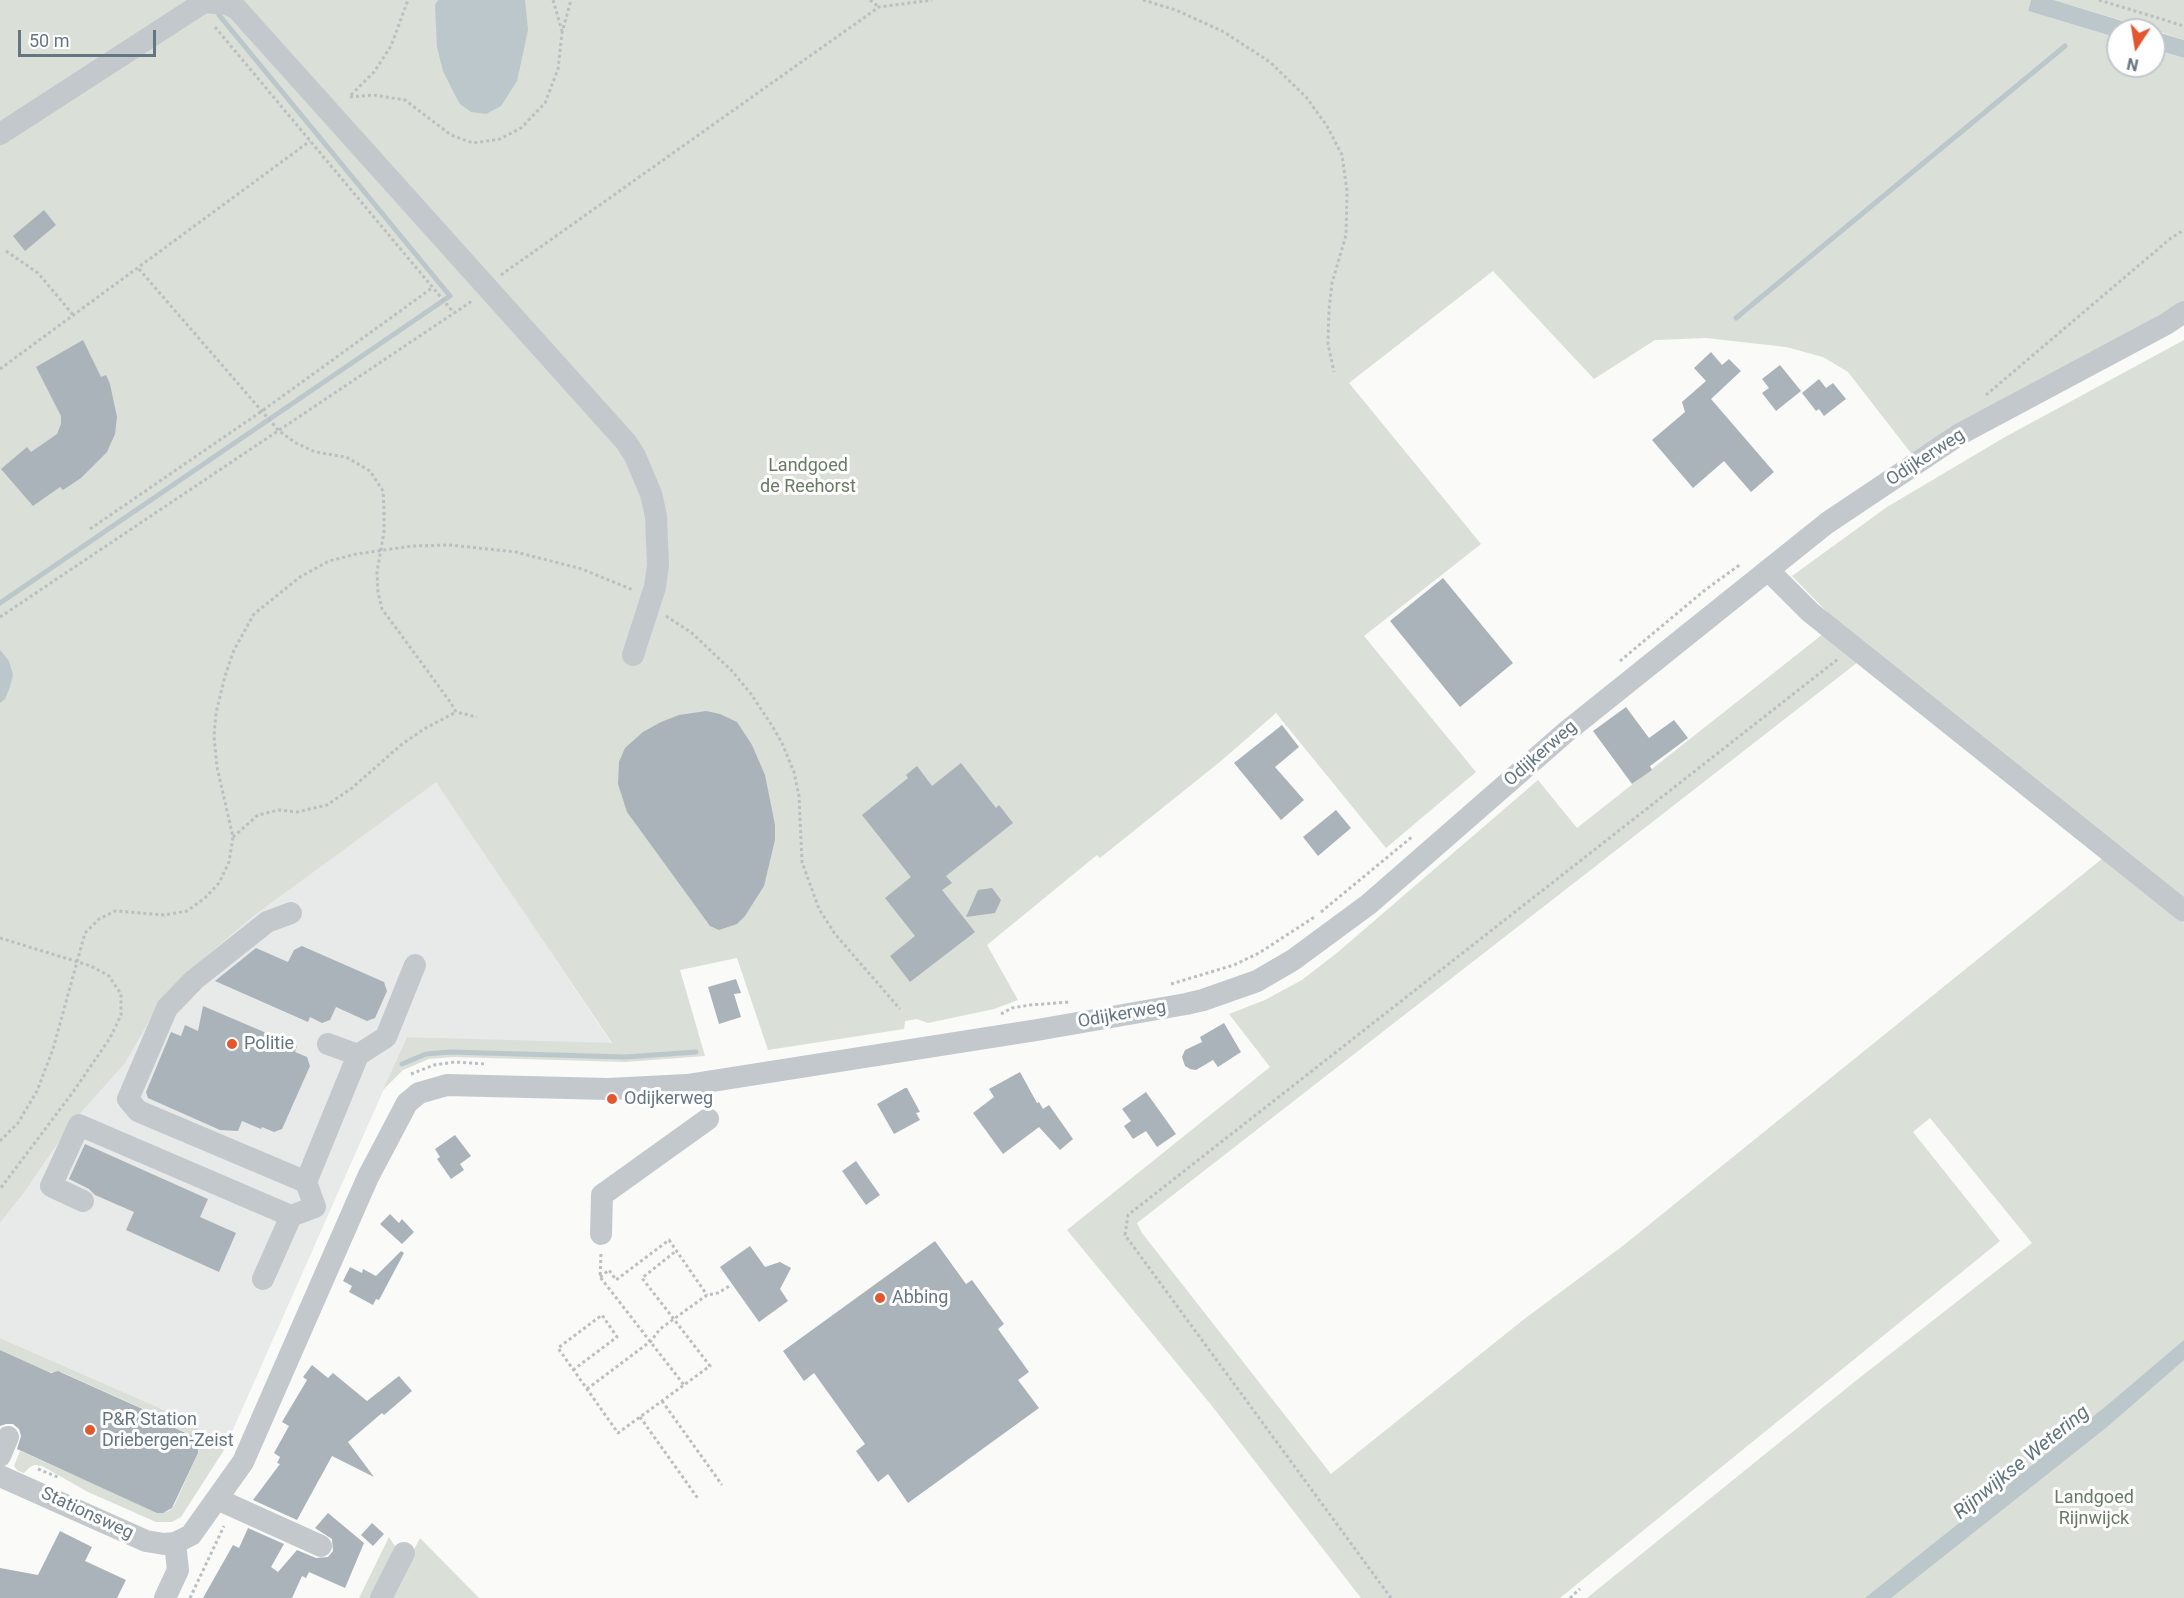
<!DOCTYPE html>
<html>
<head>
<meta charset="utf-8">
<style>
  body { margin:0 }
  #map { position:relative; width:2184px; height:1598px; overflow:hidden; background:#fafaf8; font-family:Roboto,sans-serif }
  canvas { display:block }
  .north { position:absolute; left:2106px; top:18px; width:60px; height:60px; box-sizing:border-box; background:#fff; border:2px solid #c1c8cd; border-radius:50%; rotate:192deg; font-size:16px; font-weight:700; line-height:24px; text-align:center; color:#657683 }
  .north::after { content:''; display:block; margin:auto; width:21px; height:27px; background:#e4572e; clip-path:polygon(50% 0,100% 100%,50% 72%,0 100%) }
  .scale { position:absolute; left:18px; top:30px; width:138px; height:27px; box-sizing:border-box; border:3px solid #657683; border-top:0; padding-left:8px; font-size:18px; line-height:21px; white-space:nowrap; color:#657683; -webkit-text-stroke:4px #fff; paint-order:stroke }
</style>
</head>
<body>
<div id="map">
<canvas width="2184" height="1598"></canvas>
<div class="north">N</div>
<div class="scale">50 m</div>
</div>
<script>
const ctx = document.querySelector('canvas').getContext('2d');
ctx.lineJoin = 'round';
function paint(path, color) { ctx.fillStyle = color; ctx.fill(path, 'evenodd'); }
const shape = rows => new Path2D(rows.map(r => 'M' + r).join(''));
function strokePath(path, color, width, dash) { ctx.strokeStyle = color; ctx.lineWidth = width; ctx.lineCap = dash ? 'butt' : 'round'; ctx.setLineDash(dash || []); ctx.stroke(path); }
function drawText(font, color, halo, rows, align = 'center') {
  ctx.font = font + ' Roboto,sans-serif'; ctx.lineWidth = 6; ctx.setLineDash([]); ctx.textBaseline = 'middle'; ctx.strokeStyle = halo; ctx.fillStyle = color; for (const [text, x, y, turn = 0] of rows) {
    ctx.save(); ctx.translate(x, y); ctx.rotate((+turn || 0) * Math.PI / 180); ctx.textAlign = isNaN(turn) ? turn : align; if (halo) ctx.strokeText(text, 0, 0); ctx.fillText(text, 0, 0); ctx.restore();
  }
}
const built = shape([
  [436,781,612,1044,407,1037,224,1450,200,1438,196,1424,0,1338,0,1223,26,1190,74,1120,161,1000,202,960,255,915]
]);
const green = shape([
  [0,0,2031,0,2028,11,2118,38,2118,66,2154,66,2154,49,2184,58,2184,301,1914,457,1848,372,1823,357,1786,347,1706,338,1655,340,1594,379,1493,271,1349,383,1481,544,1364,636,1476,772,1386,848,1276,713,1221,761,1100,858,1097,855,987,945,1018,1000,994,1009,928,1023,917,1019,905,1021,904,1029,768,1050,737,958,680,970,705,1056,625,1062,454,1057,429,1059,403,1070,383,1090,407,1037,612,1043,436,782,255,915,202,960,161,1000,125,1063,74,1120,26,1190,0,1223],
  [2054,0,2184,0,2184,40,2154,30],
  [2184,340,2184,901,1835,620,1792,576,1887,507,2005,437],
  [1823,634,1858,662,1137,1223,1142,1233,1331,1474,1523,1320,1624,1245,2103,858,2184,923,2184,1598,1587,1598,1858,1379,2032,1243,1930,1118,1913,1132,2000,1241,1560,1598,1361,1598,1212,1406,1067,1230,1270,1067,1229,1014,1265,1000,1302,980,1338,952,1538,780,1577,828],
  [0,1338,196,1424,200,1436,224,1450,181,1517,172,1522,156,1522,88,1492,42,1466,35,1465,30,1467,24,1473,18,1471,14,1466,20,1451,160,1513,169,1511,174,1506,197,1455,189,1434,172,1426,164,1418,61,1372,49,1372,0,1350],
  [389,1537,396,1548,375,1598,359,1598],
  [420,1538,479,1598,389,1598]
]);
const water = shape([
  [438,0,525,0,528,30,517,81,501,106,486,114,471,112,460,104,454,93,443,71,437,47,435,5],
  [2031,0,2054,0,2152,30,2118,30,2118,38,2028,11],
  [2154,31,2184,40,2184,58,2154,49],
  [0,650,9,661,13,675,10,687,5,699,0,703],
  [2184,1340,2184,1360,2107,1427,1891,1598,1865,1598,2105,1407]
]);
const stream = shape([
  [1736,318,2065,46],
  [0,603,450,296,219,15],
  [402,1064,426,1054,450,1052,625,1057,696,1052]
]);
const building = shape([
  [44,210,56,225,25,251,13,236],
  [83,340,101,377,106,375,110,384,117,417,115,434,107,452,81,478,63,490,60,487,33,506,1,469,27,447,31,452,57,434,61,424,61,416,36,367],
  [1711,352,1722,365,1729,359,1741,371,1711,399,1774,472,1751,492,1724,461,1693,488,1652,440,1685,412,1682,402,1706,381,1694,368],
  [1780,365,1801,391,1776,411,1762,393,1769,388,1762,379],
  [1819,379,1826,388,1833,383,1846,399,1824,416,1819,409,1816,411,1802,393],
  [1443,578,1513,663,1460,707,1390,621],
  [1626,707,1649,738,1674,720,1688,738,1650,766,1652,770,1632,784,1593,731],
  [706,711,720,714,737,722,752,745,765,775,775,825,775,840,764,886,745,916,737,924,719,930,710,926,627,812,618,784,619,762,625,748,643,732,661,722,679,715],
  [1282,725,1299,747,1275,767,1304,800,1281,820,1234,763],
  [961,763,996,808,999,805,1013,823,946,876,952,883,942,890,975,932,910,982,890,956,915,936,885,898,911,877,862,815,908,778,906,775,917,766,932,786],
  [1336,810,1351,828,1318,856,1303,837],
  [992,888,1001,900,995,913,966,917,978,890],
  [302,946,384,982,387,991,375,1018,367,1021,336,1007,330,1020,322,1023,310,1017,308,1022,215,981,256,948,288,962,294,950],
  [736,979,741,993,734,994,741,1017,719,1024,708,987],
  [203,1006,297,1046,295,1052,307,1057,310,1066,282,1129,274,1132,262,1127,261,1129,242,1121,238,1131,220,1130,148,1098,146,1092,171,1032,181,1036,185,1025,198,1031],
  [1224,1023,1241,1052,1218,1067,1213,1060,1196,1070,1190,1069,1185,1066,1182,1057,1185,1050,1202,1042,1200,1037],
  [1020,1072,1037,1103,1039,1102,1043,1109,1049,1105,1073,1139,1060,1150,1039,1127,1003,1154,973,1113,994,1097,989,1089],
  [905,1088,907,1088,920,1112,916,1113,920,1120,894,1134,877,1104],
  [1146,1092,1176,1134,1157,1147,1146,1131,1133,1139,1124,1126,1131,1121,1122,1109],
  [455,1135,471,1156,460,1164,464,1170,451,1179,437,1159,440,1157,435,1149],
  [85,1144,208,1199,200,1217,236,1233,219,1272,126,1230,134,1212,95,1195,89,1189,69,1179],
  [856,1161,880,1195,866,1205,842,1171],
  [390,1214,399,1223,402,1219,414,1232,402,1244,380,1224],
  [935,1241,966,1284,972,1280,1004,1324,998,1329,1029,1372,1018,1380,1039,1408,908,1503,888,1474,878,1482,856,1451,865,1444,814,1373,804,1381,783,1351],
  [750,1246,765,1267,780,1262,791,1268,780,1289,788,1301,759,1322,720,1267],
  [401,1251,404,1253,379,1300,376,1299,373,1305,349,1292,352,1286,343,1281,350,1267,362,1273,363,1269,376,1276],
  [0,1350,51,1373,58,1371,165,1419,171,1426,192,1436,198,1443,198,1453,172,1508,163,1513,157,1513,17,1449,21,1436,19,1429,13,1424,6,1424,0,1426],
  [312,1365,328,1378,333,1373,367,1401,399,1376,412,1391,384,1415,382,1413,348,1442,374,1477,332,1456,297,1520,253,1500,280,1464,277,1463,280,1457,274,1453,289,1426,282,1422,307,1380,303,1377],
  [328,1513,364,1543,345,1588,309,1572,306,1578,302,1576,292,1598,203,1598,233,1545,239,1548,248,1528,284,1544,271,1567,278,1572,297,1550,316,1558,328,1557,333,1551,332,1539,315,1528],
  [372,1523,384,1534,373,1546,361,1535],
  [60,1531,92,1547,85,1561,126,1580,117,1598,0,1598,0,1568,38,1575]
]);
const path = shape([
  [553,0,562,31],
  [870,0,879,7],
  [1143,0,1176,10,1224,32,1270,62,1306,97,1327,126,1342,155,1347,191,1346,235,1332,283,1329,310,1328,344,1334,372],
  [2099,0,2184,26],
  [215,27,454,313],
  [351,95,374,72,391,46,408,0],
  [350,97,373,95,405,100,451,135,473,143,500,139,521,128,545,103,558,69,562,33,571,0],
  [6,251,38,273,74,316],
  [139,269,279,431,296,443,315,452,346,457,370,471,383,491,384,510,384,532,377,572,378,592,382,609,451,703,456,712,477,717],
  [501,275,879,7,932,0],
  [0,369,310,141],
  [1986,395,2171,238,2184,230],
  [90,529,262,411,432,288],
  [666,616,692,633,732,671,751,694,771,724,782,743,794,772,799,796,802,862,819,909,835,934,900,1009],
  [0,617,472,301],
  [1620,661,1705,590,1741,564],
  [233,837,258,815,279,810,297,812,327,805,352,788,401,745,424,729,456,712],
  [1321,912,1413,836],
  [0,938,91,966,109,976,121,994,121,1015,110,1038,73,1092,0,1189],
  [1171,984,1234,965,1259,953,1316,916],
  [1001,1014,1012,1008,1030,1005,1070,1002],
  [411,1074,434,1065,455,1062,486,1064],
  [0,1141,18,1123,37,1091,53,1049,85,933,99,919,115,911,164,915,187,911,205,898,219,883,229,862,233,837,217,767,214,736,216,713,225,676,234,650,254,614,300,577,329,561,356,554,412,546,450,545,516,552,582,569,633,590],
  [601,1254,600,1277,684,1385],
  [600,1277,609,1270,616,1280,669,1240,707,1295],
  [573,1370,617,1337,602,1315,558,1348,618,1433,710,1366,642,1278,676,1251],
  [587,1389,651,1341,660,1329,707,1295,718,1293,731,1285],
  [662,1401,722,1485],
  [640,1417,699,1500],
  [38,1469,60,1478],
  [190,1598,224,1526],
  [1391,1598,1125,1235,1128,1215,1838,659],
  [1570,1598,1580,1589]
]);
const minor = shape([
  [0,134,204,2,227,4,237,9,626,442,635,456,651,494,656,516,657,542,658,565,655,587,633,655],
  [1769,571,1810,612,2184,911],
  [291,913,267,922,194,980,167,1008,128,1099,138,1111,306,1182],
  [358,1055,386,1037,415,965],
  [83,1201,51,1186,79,1125,291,1216,263,1279],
  [291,1216,315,1207,306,1182,358,1055,328,1044],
  [601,1234,602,1195,708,1119],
  [0,1456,8,1437],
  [0,1476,146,1541,164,1544,175,1543,191,1535,243,1462,368,1177,407,1103,419,1093,447,1085,608,1089,687,1085,1037,1030,1186,1004,1203,1000,1257,981,1293,960,1369,904,1566,732,1827,523,1960,434,2166,324,2184,312],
  [217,1499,321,1546],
  [165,1598,178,1570,175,1543],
  [381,1598,404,1553]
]);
const markers = [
  [232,1044,6,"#e4572e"],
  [612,1099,6,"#e4572e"],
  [880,1298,6,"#e4572e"],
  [90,1430,6,"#e4572e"]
];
const streetNames = [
  ["Odijkerweg",1926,458,-33],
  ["Odijkerweg",1541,754,-41],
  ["Odijkerweg",1122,1015,-10],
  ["Stationsweg",87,1514,25]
];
const parkNames = [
  ["Landgoed",808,466],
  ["de Reehorst",808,487],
  ["Landgoed",2094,1498],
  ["Rijnwijck",2094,1519]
];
const poiNames = [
  ["Politie",244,1044],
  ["Odijkerweg",624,1099],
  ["Abbing",892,1298],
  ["P&R Station",102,1420],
  ["Driebergen-Zeist",102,1441]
];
const waterNames = [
  ["Rijnwijkse Wetering",2022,1463,-39]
];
paint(built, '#e8e9e9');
paint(green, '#dadfd7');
paint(water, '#bbc7cb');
strokePath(stream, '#bbc7cb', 5);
paint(building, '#aab3b9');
strokePath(path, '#bbbfc2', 3, [3, 3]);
strokePath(minor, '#c3c8cc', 22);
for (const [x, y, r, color] of markers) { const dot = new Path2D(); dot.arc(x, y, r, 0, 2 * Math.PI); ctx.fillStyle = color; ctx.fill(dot); strokePath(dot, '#fff', 2); }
drawText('18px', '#657683', '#fff', streetNames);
drawText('18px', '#687a64', '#fff', parkNames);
drawText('18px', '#657683', '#fff', poiNames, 'left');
drawText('italic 20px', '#60757c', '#fff', waterNames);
</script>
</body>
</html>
